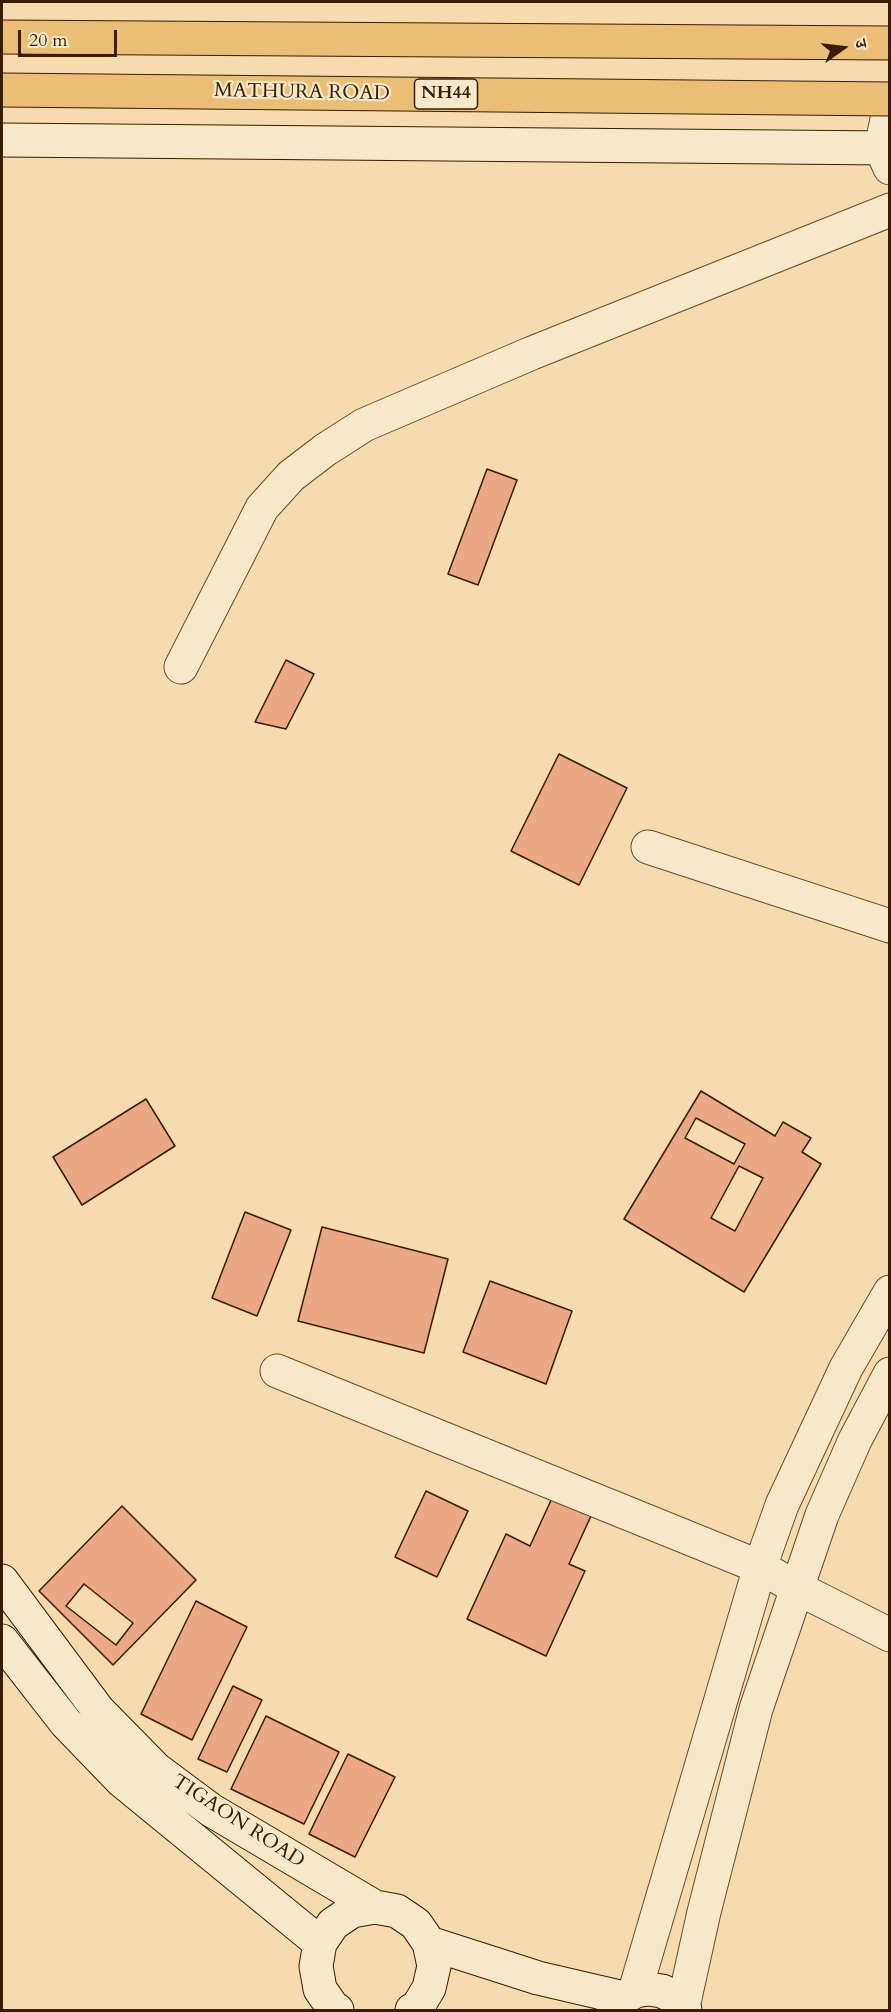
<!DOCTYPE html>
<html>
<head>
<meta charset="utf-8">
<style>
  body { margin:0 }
  #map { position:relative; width:891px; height:2012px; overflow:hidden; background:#f5dbae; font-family:Cardo,"Noto Serif Devanagari",serif }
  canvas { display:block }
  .frame { position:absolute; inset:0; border:3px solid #371d03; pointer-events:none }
  .north { position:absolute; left:813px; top:18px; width:60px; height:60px; -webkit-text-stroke:4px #f8e8ca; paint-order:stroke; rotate:76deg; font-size:16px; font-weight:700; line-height:24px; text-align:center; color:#371d03 }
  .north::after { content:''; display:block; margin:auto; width:21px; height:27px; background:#371d03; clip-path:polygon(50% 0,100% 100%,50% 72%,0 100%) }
  .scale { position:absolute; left:18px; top:30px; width:99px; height:27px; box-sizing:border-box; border:3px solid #371d03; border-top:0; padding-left:8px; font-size:18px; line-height:21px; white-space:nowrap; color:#371d03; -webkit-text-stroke:4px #f8e8ca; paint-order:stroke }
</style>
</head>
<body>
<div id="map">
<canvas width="891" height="2012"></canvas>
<div class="frame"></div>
<div class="north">उ</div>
<div class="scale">20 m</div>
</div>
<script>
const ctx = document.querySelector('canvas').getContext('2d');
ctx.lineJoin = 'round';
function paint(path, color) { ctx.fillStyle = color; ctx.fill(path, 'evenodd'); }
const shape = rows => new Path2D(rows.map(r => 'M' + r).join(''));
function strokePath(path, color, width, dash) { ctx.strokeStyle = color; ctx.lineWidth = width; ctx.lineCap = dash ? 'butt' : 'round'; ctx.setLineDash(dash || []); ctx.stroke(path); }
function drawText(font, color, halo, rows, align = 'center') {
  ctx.font = font + ' Cardo,serif'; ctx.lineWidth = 4.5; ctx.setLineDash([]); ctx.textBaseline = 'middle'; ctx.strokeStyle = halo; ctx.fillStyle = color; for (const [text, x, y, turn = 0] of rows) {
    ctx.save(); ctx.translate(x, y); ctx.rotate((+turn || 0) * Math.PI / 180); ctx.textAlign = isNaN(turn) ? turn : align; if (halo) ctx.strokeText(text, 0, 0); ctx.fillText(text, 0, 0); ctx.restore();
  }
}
const building = shape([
  [487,469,517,480,478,585,448,574,487,469],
  [286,660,314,674,286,729,255,722,286,660],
  [559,754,627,788,579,885,511,851,559,754],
  [701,1091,775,1136,783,1122,811,1138,802,1152,821,1164,744,1292,624,1219,701,1091],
  [696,1118,745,1144,734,1164,685,1138,696,1118],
  [739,1166,763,1178,735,1231,711,1218,739,1166],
  [146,1099,175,1146,82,1205,53,1157,146,1099],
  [245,1212,291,1230,257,1316,212,1298,245,1212],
  [322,1227,448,1259,424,1353,298,1321,322,1227],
  [490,1281,572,1311,546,1384,463,1352,490,1281],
  [426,1491,468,1511,437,1577,395,1557,426,1491],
  [552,1498,591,1516,569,1564,585,1571,546,1656,467,1619,506,1534,530,1546,552,1498],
  [122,1506,196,1580,113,1665,39,1591,122,1506],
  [84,1584,133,1623,116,1645,66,1606,84,1584],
  [196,1601,247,1627,192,1740,141,1714,196,1601],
  [233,1686,262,1700,227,1772,198,1759,233,1686],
  [266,1716,339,1752,304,1824,231,1789,266,1716],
  [348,1754,395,1777,355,1857,309,1834,348,1754]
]);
const street = shape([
  [890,105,881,148,890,168],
  [181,667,262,508,291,476,325,450,364,425,532,353,890,210],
  [648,847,890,926],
  [277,1371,760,1567,797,1588,890,1635],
  [635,1991,760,1567,782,1505,846,1368,890,1292],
  [683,2007,704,1912,756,1709,822,1515,855,1440,890,1374]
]);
const secondary = shape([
  [2,140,890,148],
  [2,1581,98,1710,156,1769,211,1810,375,1907],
  [2,1641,66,1723,122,1781,320,1943],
  [429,1943,538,1978,624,1998],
  [337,2010,333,2008,320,1989,316,1966,320,1943,333,1924,352,1911,375,1907,397,1911,416,1924,429,1943,434,1966,429,1988,417,2008,412,2010],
  [613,2010,624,1998,635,1991,648,1989,662,1991,674,1997,685,2010]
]);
const highwayBridge = shape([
  [2,37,890,43],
  [2,90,890,99]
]);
const shields = [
  [446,94,63]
];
const shieldNames = [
  ["NH44",446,94]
];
const streetNames = [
  ["MATHURA ROAD",302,93,1],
  ["TIGAON ROAD",238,1822,33]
];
paint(building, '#eaa884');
strokePath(building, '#371d03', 1.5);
strokePath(street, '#664c2e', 35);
strokePath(secondary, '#371d03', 35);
strokePath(street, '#f8e8ca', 33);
strokePath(secondary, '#f8e8ca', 33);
strokePath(highwayBridge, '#371d03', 35, []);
strokePath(highwayBridge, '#eabe77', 33);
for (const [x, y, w] of shields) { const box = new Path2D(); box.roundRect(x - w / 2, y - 15, w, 30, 4.5); ctx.fillStyle = '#f8e8ca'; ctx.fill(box); strokePath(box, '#371d03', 1.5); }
drawText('bold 18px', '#371d03', null, shieldNames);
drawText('20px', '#371d03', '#f8e8ca', streetNames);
</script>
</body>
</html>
